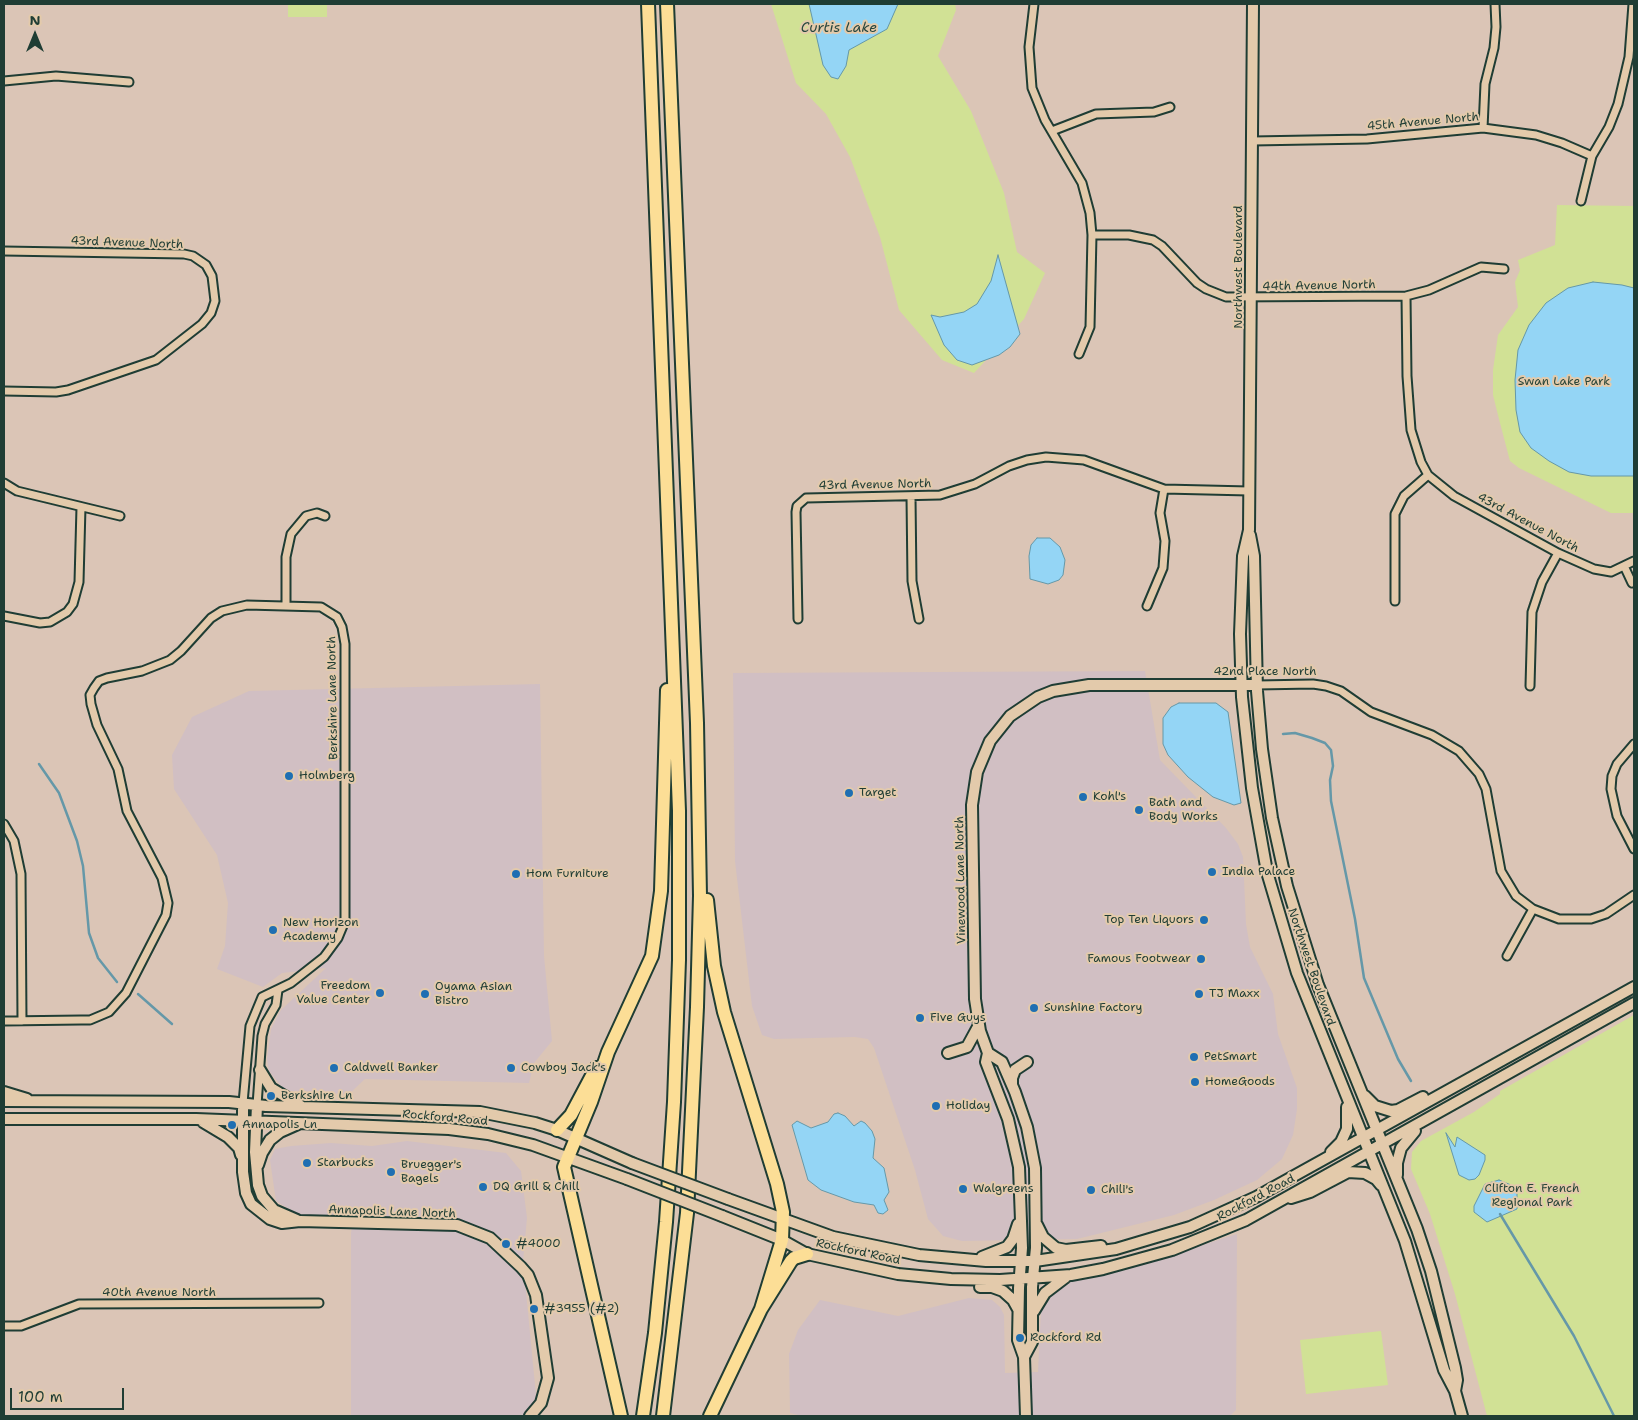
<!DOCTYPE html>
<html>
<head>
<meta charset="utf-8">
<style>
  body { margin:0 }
  #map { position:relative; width:1638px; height:1420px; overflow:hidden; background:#dbc5b6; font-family:"Shantell Sans",sans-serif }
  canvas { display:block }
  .frame { position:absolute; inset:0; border:5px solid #1f3d34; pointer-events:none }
  .north { position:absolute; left:10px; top:10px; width:50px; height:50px; -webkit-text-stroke:4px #e3caab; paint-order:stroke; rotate:0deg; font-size:14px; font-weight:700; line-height:20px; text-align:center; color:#1f3d34 }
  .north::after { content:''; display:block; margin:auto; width:18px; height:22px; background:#1f3d34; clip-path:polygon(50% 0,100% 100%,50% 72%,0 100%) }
  .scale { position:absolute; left:10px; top:1388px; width:114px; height:22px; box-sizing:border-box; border:2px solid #1f3d34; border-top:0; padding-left:6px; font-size:15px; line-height:18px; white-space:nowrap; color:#1f3d34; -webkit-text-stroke:4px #e3caab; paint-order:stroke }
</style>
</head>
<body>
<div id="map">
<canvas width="1638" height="1420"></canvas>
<div class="frame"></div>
<div class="north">N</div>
<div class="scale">100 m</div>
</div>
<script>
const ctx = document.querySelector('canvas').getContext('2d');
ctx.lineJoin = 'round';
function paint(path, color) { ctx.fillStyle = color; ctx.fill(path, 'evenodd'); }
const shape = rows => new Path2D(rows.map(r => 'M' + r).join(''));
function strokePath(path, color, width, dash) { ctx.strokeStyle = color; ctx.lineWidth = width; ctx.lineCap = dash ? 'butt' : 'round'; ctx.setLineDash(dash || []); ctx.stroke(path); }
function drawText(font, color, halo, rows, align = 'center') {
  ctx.font = font + ' "Shantell Sans",sans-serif'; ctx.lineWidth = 4; ctx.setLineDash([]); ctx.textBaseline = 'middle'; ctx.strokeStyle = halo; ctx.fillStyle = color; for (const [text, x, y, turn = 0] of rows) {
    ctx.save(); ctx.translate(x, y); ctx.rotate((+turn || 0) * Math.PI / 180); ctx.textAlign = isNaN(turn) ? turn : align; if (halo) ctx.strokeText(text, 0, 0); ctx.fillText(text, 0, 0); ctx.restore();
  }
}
const built = shape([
  [1145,671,1160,760,1226,828,1238,844,1243,857,1246,924,1250,947,1273,994,1278,1034,1297,1088,1297,1109,1293,1135,1282,1159,1257,1180,1214,1200,1174,1215,1077,1239,962,1241,943,1236,928,1219,915,1170,874,1048,868,1039,855,1037,774,1039,762,1035,752,1006,735,861,733,673],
  [540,684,544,956,552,1041,534,1063,529,1083,365,1079,349,1094,293,1092,282,1087,269,1071,267,1059,271,1029,281,1010,326,968,282,973,263,987,217,969,225,946,228,903,217,855,174,789,172,755,192,717,249,691],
  [407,1141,506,1153,521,1171,527,1218,523,1261,538,1416,351,1416,351,1233,354,1216,302,1217,276,1201,270,1160,275,1149,291,1146,331,1143,372,1146],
  [1237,1234,1236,1410,1230,1416,802,1416,790,1413,789,1354,798,1330,820,1300,898,1316,969,1298,992,1300,1000,1307,1004,1315,1005,1373,1038,1372,1041,1310,1046,1296,1063,1282,1125,1270]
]);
const green = shape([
  [288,4,327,4,327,17,288,17],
  [771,4,955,4,956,10,938,56,971,111,1004,193,1017,252,1045,273,1024,319,974,373,942,360,899,310,880,237,850,157,826,114,796,83],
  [1557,205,1634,206,1634,513,1611,513,1519,468,1510,461,1500,423,1493,395,1493,370,1498,335,1518,307,1515,282,1520,270,1518,260,1555,245],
  [1634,1015,1634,1416,1487,1416,1455,1294,1430,1214,1411,1169,1412,1152,1421,1141,1474,1112,1500,1094,1500,1091],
  [1381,1331,1388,1385,1306,1394,1300,1340]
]);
const water = shape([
  [809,4,898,4,887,29,849,50,846,66,838,79,831,77,823,65,809,4],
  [998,255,1020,334,1010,347,999,355,972,365,957,360,944,345,931,315,940,317,964,312,977,304,991,281,998,255],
  [1593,282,1622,285,1634,288,1634,476,1591,476,1569,472,1549,461,1531,448,1520,432,1516,410,1515,380,1518,350,1529,325,1546,303,1568,288,1593,282],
  [1037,538,1050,538,1060,547,1065,560,1063,575,1059,580,1048,584,1030,579,1029,556,1031,545,1037,538],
  [1179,703,1216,703,1228,712,1241,803,1234,805,1213,797,1188,777,1168,755,1163,744,1163,718,1171,707,1179,703],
  [838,1113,845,1116,854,1126,861,1121,865,1123,872,1131,875,1139,873,1158,884,1168,889,1192,884,1200,888,1210,883,1214,878,1213,874,1205,854,1202,821,1190,808,1180,792,1125,797,1121,811,1128,828,1122,834,1114,838,1113],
  [1446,1133,1455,1147,1457,1137,1485,1155,1485,1160,1479,1175,1475,1179,1469,1180,1459,1175,1446,1133],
  [1499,1180,1511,1185,1517,1191,1517,1209,1487,1222,1474,1212,1474,1206,1485,1184,1499,1180]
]);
const stream = shape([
  [1283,734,1295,733,1312,738,1325,743,1331,750,1333,766,1330,780,1331,801,1355,919,1364,978,1398,1059,1411,1081],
  [39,764,59,793,77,841,83,866,89,933,98,958,117,982],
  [138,994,172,1024],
  [1500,1214,1574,1336,1614,1416]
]);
const street = shape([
  [1034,4,1029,47,1032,88,1045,120,1082,183,1090,213,1092,235,1090,327,1079,354],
  [4,81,56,76,129,82],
  [1483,128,1485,84,1494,48,1496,27,1495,4],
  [1052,131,1096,114,1154,112,1170,107],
  [1252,141,1367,139,1483,128,1536,135,1562,143,1592,156],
  [1581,201,1592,156,1609,127,1618,104,1629,57,1633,4],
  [1092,235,1129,235,1153,240,1162,246,1197,283,1206,289,1226,297,1406,296,1429,290,1481,267,1504,269],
  [4,251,184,254,193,256,206,265,212,276,215,301,211,313,202,324,156,360,68,390,56,392,4,391],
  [1428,475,1454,496,1558,553,1594,569,1611,572,1634,561],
  [4,483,17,491,120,516],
  [911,497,912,581,919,619],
  [1625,568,1632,583],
  [1395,601,1395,514,1404,496,1428,475,1421,462,1411,430,1407,376,1406,296],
  [286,605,286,557,291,534,306,516,317,513,325,516],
  [1147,606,1163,568,1165,541,1160,513,1164,489],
  [4,616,40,623,50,622,67,612,73,604,79,582,81,507],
  [798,619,796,512,797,506,806,498,940,495,975,484,1009,466,1027,460,1046,457,1084,460,1164,489,1249,491],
  [1257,685,1313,684,1326,686,1341,691,1371,712,1432,735,1459,751,1479,774,1486,789,1501,871,1516,896,1533,909,1559,919,1591,919,1606,914,1634,895],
  [1530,686,1532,612,1542,582,1558,553],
  [1634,744,1617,764,1612,776,1611,789,1617,816,1634,849],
  [4,824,14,841,21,874,22,1021],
  [1507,956,1533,909],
  [4,1021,81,1020,90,1020,109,1012,126,993,166,915,168,903,162,878,127,811,118,769,97,725,91,704,90,695,94,688,99,681,107,678,142,671,170,660,181,651,211,618,222,611,247,605,321,607,337,617,342,627,345,644,345,921,338,938,324,957,291,983,262,997,250,1026,243,1103],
  [257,1105,262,1036,265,1024,276,1005,278,990],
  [4,1326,21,1326,79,1304,319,1303]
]);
const secondary = shape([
  [1253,4,1249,530,1243,556,1240,634,1242,697,1252,788,1267,872,1297,973,1405,1241,1444,1370,1455,1391,1462,1416],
  [1250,535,1254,556,1257,691,1262,749,1272,818,1287,886,1318,985,1417,1229,1431,1271,1455,1368,1457,1380,1455,1391],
  [948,1053,967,1047,979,1025],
  [988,1053,1002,1062,1015,1092,1027,1127,1035,1168,1036,1248,1032,1287,1032,1342,1024,1357],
  [260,1070,271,1088,301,1106],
  [1012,1085,1012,1078,1015,1070,1027,1062],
  [4,1092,27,1099],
  [1365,1096,1375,1106,1391,1111,1398,1110,1423,1097],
  [4,1101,229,1102,266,1106,480,1112,535,1123,557,1130,632,1163],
  [243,1103,243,1172,246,1193,251,1204,270,1219,282,1223,300,1221,457,1225,490,1238,521,1267,528,1275,536,1295,548,1378,541,1403,530,1416],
  [257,1105,255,1152,258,1185,262,1196,274,1210,297,1220],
  [4,1119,196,1119,449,1129,488,1134,533,1145,627,1179],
  [203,1122,228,1137,239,1148,241,1155],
  [1331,1152,1341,1142,1347,1129,1347,1107],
  [258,1165,262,1153,270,1140,280,1132,298,1124],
  [1397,1175,1397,1163,1401,1148,1415,1131],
  [1291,1198,1310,1192,1348,1172,1365,1173,1376,1179,1381,1185],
  [728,1199,833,1237,919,1255,986,1261,1035,1261,1116,1249,1190,1227,1256,1197,1634,987],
  [722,1216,782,1240,807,1254,898,1274,951,1279,1000,1280,1071,1275,1103,1269,1172,1250,1246,1220,1634,1003],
  [1037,1225,1043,1237,1056,1248,1066,1250,1101,1246],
  [982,1257,1007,1247,1013,1239,1018,1224],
  [980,1287,992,1287,1003,1291,1013,1300,1018,1309],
  [1034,1311,1045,1293,1066,1277],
  [1026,1416,1024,1357,1018,1340,1019,1288,1022,1248,1019,1167,1008,1119,986,1062,988,1053,980,1031,975,999,972,805,977,772,990,741,1010,716,1038,697,1053,691,1089,685,1257,685]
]);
const highway = shape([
  [707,900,714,966,724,1012,777,1184,783,1212,782,1240,761,1309],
  [557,1130,571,1115,596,1068],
  [621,1416,564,1167,591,1102,608,1052,652,956,661,891,667,690],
  [643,1416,655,1333,666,1222,674,1102,679,960,679,811,648,4],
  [663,1416,687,1213,697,1007,700,896,697,723,667,4],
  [710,1416,761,1309,791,1261,794,1258,807,1254]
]);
const secondaryBridge = shape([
  [632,1163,728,1199],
  [627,1179,722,1216]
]);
const markers = [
  [289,776,5,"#1f6fb2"],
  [849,793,5,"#1f6fb2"],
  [1083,797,5,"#1f6fb2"],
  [1139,810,5,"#1f6fb2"],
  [1212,872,5,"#1f6fb2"],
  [516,874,5,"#1f6fb2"],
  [1204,920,5,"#1f6fb2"],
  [273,930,5,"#1f6fb2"],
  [1201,959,5,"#1f6fb2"],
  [380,993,5,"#1f6fb2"],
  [425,994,5,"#1f6fb2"],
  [1199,994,5,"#1f6fb2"],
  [1034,1008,5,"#1f6fb2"],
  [920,1018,5,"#1f6fb2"],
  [1194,1057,5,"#1f6fb2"],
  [334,1068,5,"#1f6fb2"],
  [511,1068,5,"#1f6fb2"],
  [1195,1082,5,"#1f6fb2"],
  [271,1096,5,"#1f6fb2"],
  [936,1106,5,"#1f6fb2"],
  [232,1125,5,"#1f6fb2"],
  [307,1163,5,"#1f6fb2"],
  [391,1172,5,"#1f6fb2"],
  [483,1187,5,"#1f6fb2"],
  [963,1189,5,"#1f6fb2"],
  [1091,1190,5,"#1f6fb2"],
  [506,1244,5,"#1f6fb2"],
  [534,1309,5,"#1f6fb2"],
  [1020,1338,5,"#1f6fb2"]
];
const streetNames = [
  ["45th Avenue North",1423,122,-5],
  ["43rd Avenue North",127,243,2],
  ["Northwest Boulevard",1239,267,-90],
  ["44th Avenue North",1319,286,-1],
  ["43rd Avenue North",875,485,-1],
  ["43rd Avenue North",1528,523,28],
  ["42nd Place North",1265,672],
  ["Berkshire Lane North",333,698,-91],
  ["Vinewood Lane North",961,880,-91],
  ["Northwest Boulevard",1311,967,71],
  ["Rockford Road",445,1118,5],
  ["Rockford Road",1256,1198,-28],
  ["Annapolis Lane North",392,1212,2],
  ["Rockford Road",858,1252,12],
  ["40th Avenue North",159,1293]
];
const parkNames = [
  ["Swan Lake Park",1564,382],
  ["Clifton E. French",1532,1189],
  ["Regional Park",1532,1203]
];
const poiNames = [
  ["Holmberg",299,776],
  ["Target",859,793],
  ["Kohl's",1093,797],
  ["Bath and",1149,803],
  ["Body Works",1149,817],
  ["India Palace",1222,872],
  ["Hom Furniture",526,874],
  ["Top Ten Liquors",1194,920,"right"],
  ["New Horizon",283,923],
  ["Academy",283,937],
  ["Famous Footwear",1191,959,"right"],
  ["Freedom",370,986,"right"],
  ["Value Center",370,1000,"right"],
  ["Oyama Asian",435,987],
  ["Bistro",435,1001],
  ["TJ Maxx",1209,994],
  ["Sunshine Factory",1044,1008],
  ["Five Guys",930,1018],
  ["PetSmart",1204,1057],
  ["Caldwell Banker",344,1068],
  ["Cowboy Jack's",521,1068],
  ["HomeGoods",1205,1082],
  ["Berkshire Ln",281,1096],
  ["Holiday",946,1106],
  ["Annapolis Ln",242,1125],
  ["Starbucks",317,1163],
  ["Bruegger's",401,1165],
  ["Bagels",401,1179],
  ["DQ Grill & Chill",493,1187],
  ["Walgreens",973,1189],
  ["Chili's",1101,1190],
  ["#4000",516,1244],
  ["#3955 (#2)",544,1309],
  ["Rockford Rd",1030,1338]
];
const waterNames = [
  ["Curtis Lake",839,28]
];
paint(built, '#d1bfc3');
paint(green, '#d1e195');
paint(water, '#94d5f5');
strokePath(water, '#6598a8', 1);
strokePath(stream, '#6598a8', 2.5);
strokePath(street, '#1f3d34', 11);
strokePath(secondary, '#1f3d34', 14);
strokePath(highway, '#1f3d34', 16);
strokePath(street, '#e3caab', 7);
strokePath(secondary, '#e3caab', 10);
strokePath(highway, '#fcde96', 12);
strokePath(secondaryBridge, '#1f3d34', 14, []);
strokePath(secondaryBridge, '#e3caab', 10);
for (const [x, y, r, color] of markers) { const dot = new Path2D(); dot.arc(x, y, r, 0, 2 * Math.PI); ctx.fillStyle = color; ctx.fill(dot); strokePath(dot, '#e3caab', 2); }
drawText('12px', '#1f3d34', '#e3caab', streetNames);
drawText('12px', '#284539', '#e3caab', parkNames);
drawText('12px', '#1f3d34', '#e3caab', poiNames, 'left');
drawText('italic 14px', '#25453e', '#e3caab', waterNames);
</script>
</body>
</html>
